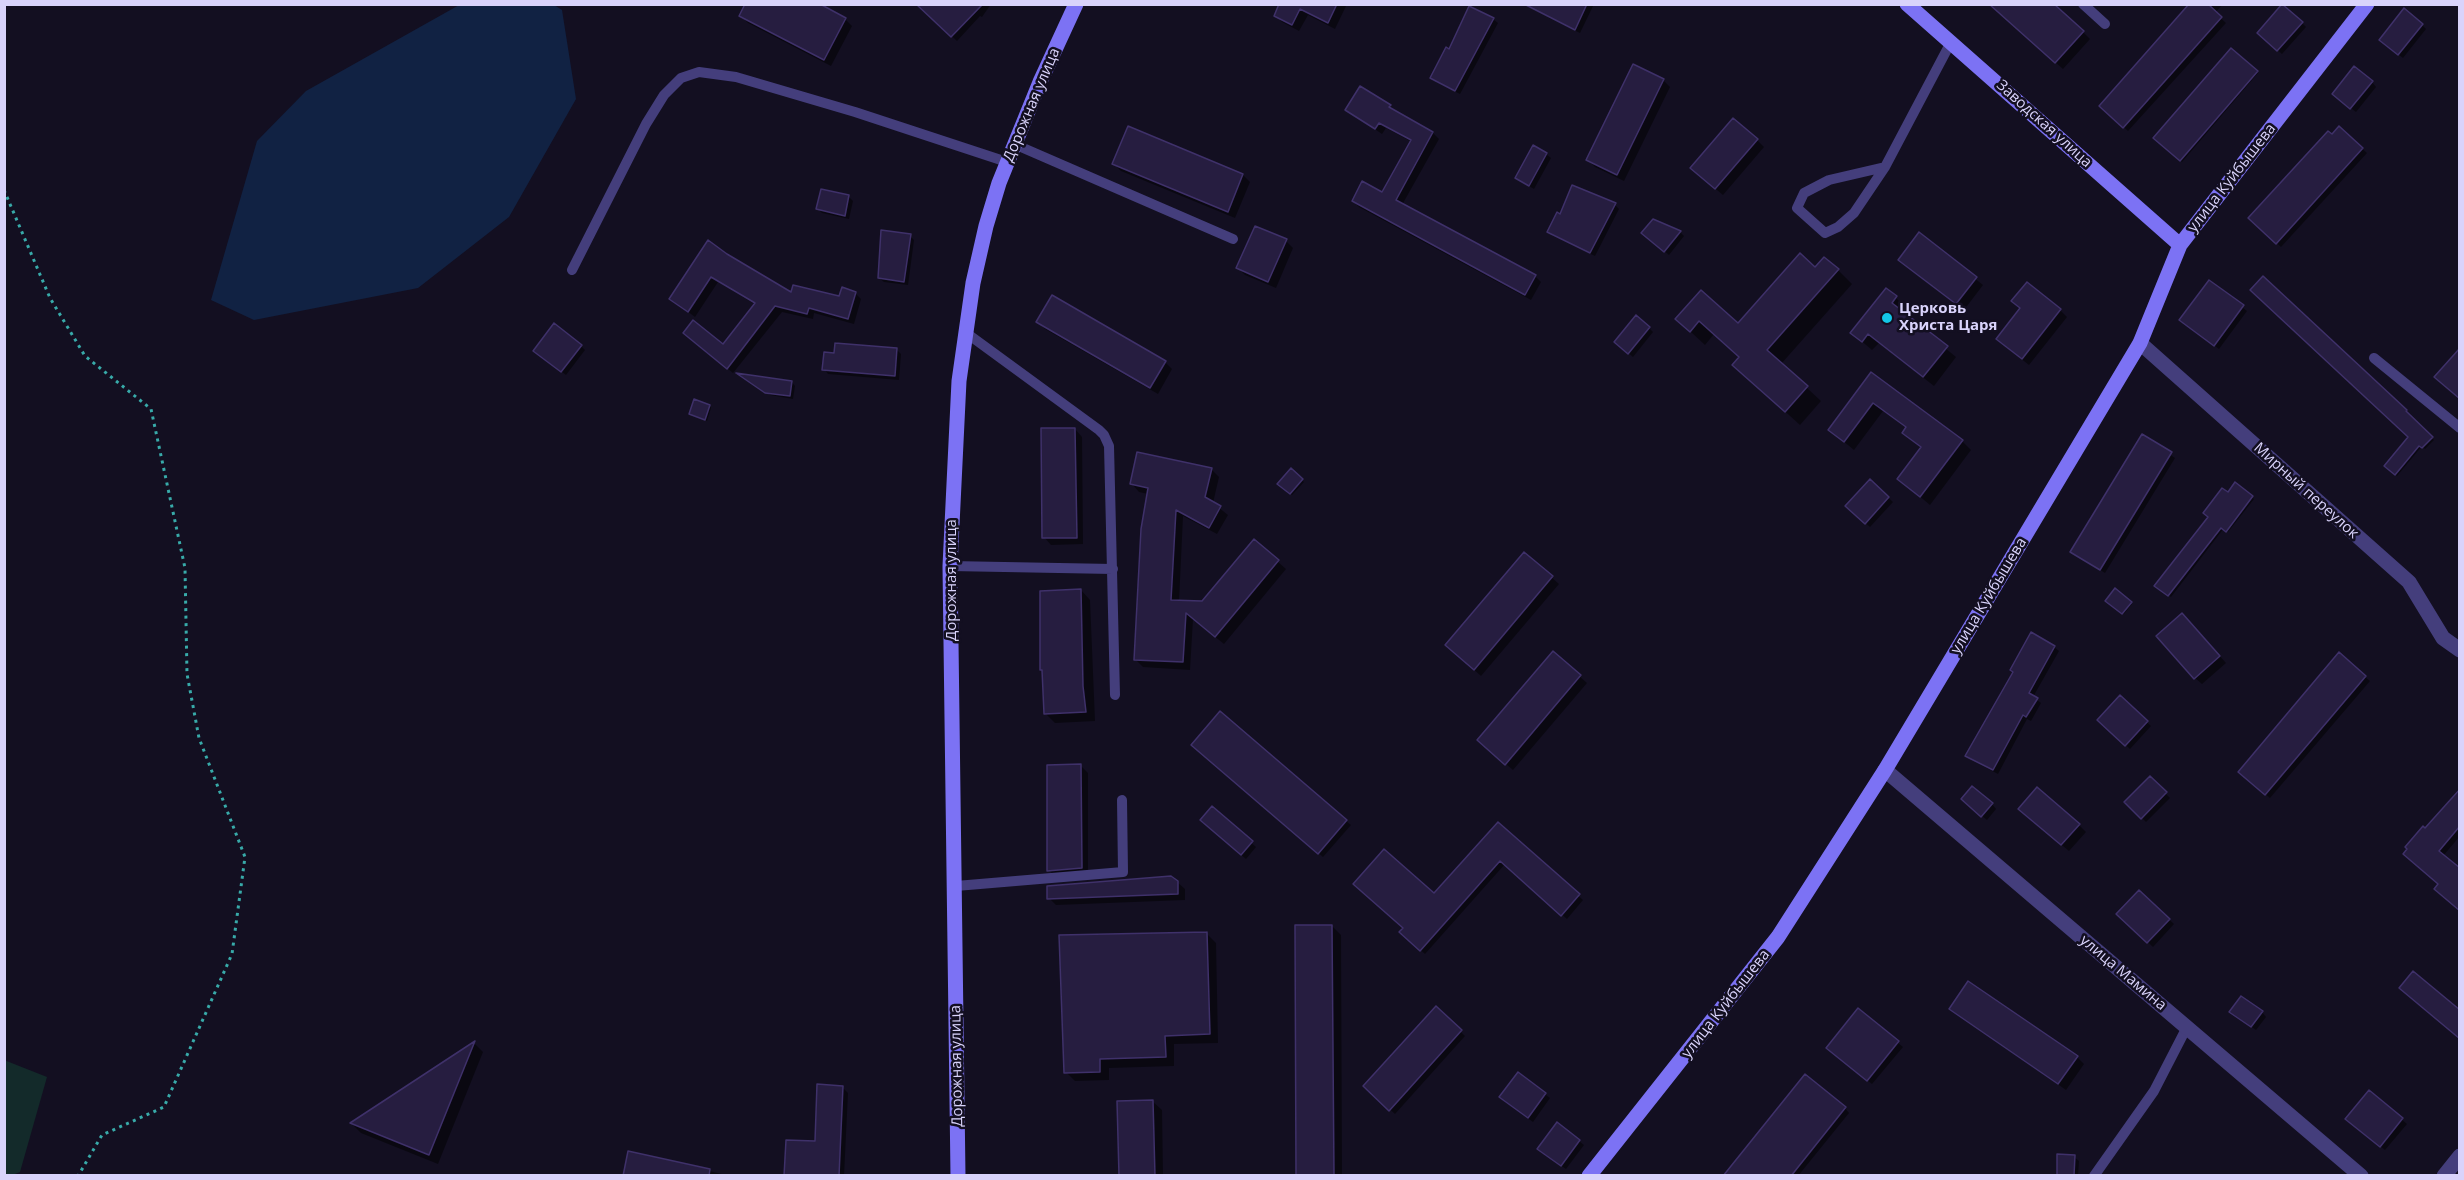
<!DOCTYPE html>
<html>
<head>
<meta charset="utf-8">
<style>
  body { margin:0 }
  #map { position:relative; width:2464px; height:1180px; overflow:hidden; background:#130f21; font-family:"Open Sans",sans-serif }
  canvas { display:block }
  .frame { position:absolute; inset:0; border:6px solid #d9d3fb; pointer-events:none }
</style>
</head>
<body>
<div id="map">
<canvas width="2464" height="1180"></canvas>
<div class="frame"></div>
</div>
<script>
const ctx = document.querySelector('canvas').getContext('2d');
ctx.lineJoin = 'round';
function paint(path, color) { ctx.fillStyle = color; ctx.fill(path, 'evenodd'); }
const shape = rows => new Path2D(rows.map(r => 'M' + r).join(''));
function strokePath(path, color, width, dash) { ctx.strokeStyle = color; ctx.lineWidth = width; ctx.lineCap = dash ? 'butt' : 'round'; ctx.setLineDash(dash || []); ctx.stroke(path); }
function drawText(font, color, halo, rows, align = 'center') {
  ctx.font = font + ' "Open Sans",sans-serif'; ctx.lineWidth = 5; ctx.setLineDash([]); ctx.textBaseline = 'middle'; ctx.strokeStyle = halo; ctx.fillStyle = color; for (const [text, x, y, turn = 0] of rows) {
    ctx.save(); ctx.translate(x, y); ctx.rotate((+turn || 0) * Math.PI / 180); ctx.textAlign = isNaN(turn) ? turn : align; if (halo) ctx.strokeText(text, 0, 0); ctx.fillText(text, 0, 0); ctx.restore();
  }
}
const green = shape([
  [4,1060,47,1077,20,1172,10,1176,4,1175]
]);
const water = shape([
  [461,4,554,5,562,10,576,99,509,217,418,288,254,320,211,300,257,141,306,91]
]);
const shadow = shape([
  [918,4,991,4,982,17,980,16,957,41],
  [1281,4,1344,4,1346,6,1335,29,1308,15,1299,31,1282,22,1275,15],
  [1549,4,1594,4,1580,33,1549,18,1545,14],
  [2191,4,2223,4,2215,13,2226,23,2128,131,2101,106],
  [1995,9,2083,32,2090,39,2063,69],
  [741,16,845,19,852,26,831,66,748,23],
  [1493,19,1498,23,1460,94,1436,82,1432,77,1449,51],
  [2302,23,2306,27,2282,54,2263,37],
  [2422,25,2426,29,2403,58,2385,44],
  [2231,50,2258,73,2182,162,2155,138],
  [1634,66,1663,80,1670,87,1624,181,1595,167,1588,160],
  [2372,82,2376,87,2356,112,2338,98],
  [1390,106,1397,113,1433,133,1439,139,1402,205,1535,276,1541,282,1531,300,1359,207,1353,201,1383,194,1412,142,1386,128,1382,134,1347,110],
  [1129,128,1243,175,1250,182,1235,218,1121,171,1114,164],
  [2339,128,2367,153,2281,247,2250,218],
  [1757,140,1764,147,1723,195,1699,175],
  [1546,154,1551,158,1534,189,1516,178],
  [822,191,849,197,853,201,849,219,822,213,818,209],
  [1615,205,1619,209,1595,256,1553,236,1549,231,1561,216],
  [1653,221,1680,232,1684,236,1669,255,1648,237],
  [1919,234,1983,285,1964,310,1907,266],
  [910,236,914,240,908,285,884,282,879,278],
  [1286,241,1293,248,1276,288,1245,275,1238,268],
  [726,255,792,294,840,298,855,293,861,299,854,324,814,313,813,319,782,312,733,373,685,333,723,346,756,305,718,282,695,317,671,299],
  [1838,270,1852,284,1781,364,1821,401,1800,425,1734,365,1741,358,1714,334,1705,345,1677,319,1701,292,1738,325],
  [2263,278,2406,411,2407,414,2434,440,2425,449,2422,446,2397,476,2386,466,2410,437],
  [2209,282,2247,311,2219,349,2185,324],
  [1896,298,1905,307,1901,312,1956,357,1934,386,1879,343,1872,350,1852,333],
  [2060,310,2067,317,2029,365,2005,346],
  [1038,322,1165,362,1172,369,1158,394,1045,329],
  [1649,328,1653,332,1633,357,1620,346],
  [581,346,585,350,566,375,540,355],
  [896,349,901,354,899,380,828,374,824,369,836,355],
  [1872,374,1962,441,1971,450,1930,505,1899,479,1922,449,1904,433,1907,428,1883,411,1854,450,1830,430],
  [740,375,792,382,795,386,793,399,770,395],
  [710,406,711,408,707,421,690,414],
  [1075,429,1082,437,1083,544,1051,545,1044,537],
  [2143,436,2175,458,2105,573,2072,552],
  [1211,469,1219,477,1213,503,1228,515,1217,534,1183,516,1179,602,1202,603,1254,541,1286,569,1224,644,1193,619,1190,670,1143,667,1135,659,1148,494,1139,492,1132,484],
  [1291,470,1304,482,1292,495,1279,483],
  [1870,481,1893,502,1870,527,1847,506],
  [2235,484,2254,499,2228,532,2224,528,2171,597,2156,585],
  [1525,554,1559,584,1481,676,1454,652],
  [1081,590,1090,600,1095,721,1055,723,1045,713],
  [2116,590,2132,604,2124,614,2107,601],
  [2189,622,2226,663,2202,684,2195,678],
  [2054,647,2059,651,2033,697,2041,703,2031,721,2027,719,1998,774,1971,760,1967,755],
  [1553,653,1587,683,1513,770,1486,747],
  [2365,677,2370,681,2270,798,2244,776],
  [2120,697,2151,726,2130,749,2099,720],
  [1197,750,1346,821,1351,825,1323,857],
  [1081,766,1088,773,1088,874,1056,877,1049,870],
  [2150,778,2170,798,2146,822,2126,802],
  [2460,787,2460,836,2443,856,2440,884,2425,830],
  [1967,804,1992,804,1996,809,1987,820],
  [1212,809,1256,847,1246,859,1206,825],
  [2027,816,2079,825,2086,832,2069,851],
  [1498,824,1583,900,1567,919,1505,864,1425,954,1401,932],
  [1177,882,1185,889,1185,900,1056,905,1049,898],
  [2139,892,2174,924,2153,947,2118,914],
  [1332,926,1341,935,1342,1176,1298,1176],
  [1206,933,1216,943,1218,1043,1174,1044,1174,1066,1109,1068,1109,1080,1075,1081,1066,1072],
  [1436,1008,1465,1036,1395,1114,1365,1086],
  [1951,1009,2077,1057,2084,1064,2066,1090],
  [1858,1010,1903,1047,1872,1084,1832,1052],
  [2262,1012,2266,1017,2256,1030,2236,1016],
  [474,1043,483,1052,438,1164,361,1133,352,1124],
  [1518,1074,1550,1098,1533,1122,1505,1102],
  [842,1087,848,1093,844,1176,786,1176,816,1143],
  [2369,1092,2407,1124,2385,1150,2352,1123],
  [1152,1101,1162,1110,1163,1176,1120,1176],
  [1845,1108,1849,1113,1798,1176,1726,1176],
  [1579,1141,1584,1145,1566,1169,1544,1154],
  [630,1152,730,1176,624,1176],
  [2074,1157,2079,1161,2078,1176,2058,1176]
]);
const building = shape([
  [745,4,820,4,846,18,824,60,739,16,745,4],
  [916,4,983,4,951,37,916,4],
  [1279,4,1337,4,1328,23,1300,9,1292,25,1274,16,1279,4],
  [1524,4,1587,4,1575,30,1524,4],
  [1989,4,2054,4,2084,31,2055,63,1989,4],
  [2189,4,2208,4,2222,17,2123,128,2099,106,2189,4],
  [2282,4,2303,22,2277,51,2257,33,2282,4],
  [1469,6,1494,18,1455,91,1430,78,1446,47,1449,49,1469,6],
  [2404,8,2423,24,2398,55,2379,40,2404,8],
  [2231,48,2258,71,2180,161,2153,138,2231,48],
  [1633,64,1664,79,1617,175,1586,160,1633,64],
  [2354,66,2373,81,2350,109,2332,94,2354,66],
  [1360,86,1391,105,1389,107,1433,132,1396,200,1536,275,1525,295,1352,201,1362,181,1382,192,1411,140,1379,123,1375,129,1345,110,1360,86],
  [1733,118,1758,139,1715,189,1690,168,1733,118],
  [1128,126,1243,174,1228,212,1112,164,1128,126],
  [2339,126,2363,148,2276,244,2248,218,2328,131,2332,134,2339,126],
  [1533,145,1547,153,1529,186,1515,178,1533,145],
  [1572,185,1616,203,1590,253,1547,232,1557,212,1560,214,1572,185],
  [821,189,849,195,845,216,816,209,821,189],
  [1653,219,1681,231,1664,252,1641,233,1653,219],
  [1255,226,1287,239,1268,282,1236,268,1255,226],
  [881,230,911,234,904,282,878,278,881,230],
  [1919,232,1977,277,1956,304,1898,260,1919,232],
  [708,240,727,254,791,292,793,285,839,296,842,287,856,292,848,319,809,308,807,314,775,306,727,369,683,333,693,320,723,344,755,303,711,277,688,312,669,299,708,240],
  [1800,253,1815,267,1824,257,1839,269,1767,350,1808,386,1785,412,1732,365,1739,357,1699,321,1690,332,1675,319,1701,290,1738,323,1800,253],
  [2263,276,2407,410,2406,411,2433,437,2422,448,2419,446,2395,475,2384,466,2408,437,2250,290,2263,276],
  [2209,280,2244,305,2214,346,2179,320,2209,280],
  [2027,282,2061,309,2022,359,1996,339,2020,308,2011,301,2027,282],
  [1886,288,1897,296,1892,303,1948,346,1923,377,1868,334,1862,342,1850,333,1886,288],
  [1052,295,1166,361,1150,388,1036,322,1052,295],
  [1636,315,1650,327,1628,354,1614,342,1636,315],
  [554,323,582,345,561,372,533,351,554,323],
  [835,343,897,348,895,376,822,370,824,352,834,353,835,343],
  [2460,348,2460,399,2434,377,2460,348],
  [1871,372,1963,440,1920,497,1897,479,1921,447,1902,433,1906,427,1873,403,1844,442,1828,430,1871,372],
  [736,373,792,381,790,396,765,393,736,373],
  [694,399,710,405,705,420,689,414,694,399],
  [1041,428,1075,428,1077,538,1042,538,1041,428],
  [2142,434,2172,452,2100,570,2070,552,2142,434],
  [1137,452,1212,468,1205,497,1221,506,1209,528,1176,510,1171,600,1202,601,1254,539,1279,560,1215,637,1186,613,1183,662,1134,660,1141,529,1148,488,1130,484,1137,452],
  [1291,468,1303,479,1290,494,1277,484,1291,468],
  [1870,479,1889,497,1865,524,1845,506,1870,479],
  [2235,482,2253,496,2226,532,2221,528,2168,596,2154,586,2208,517,2203,513,2222,488,2228,492,2235,482],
  [1524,552,1553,576,1474,670,1445,645,1524,552],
  [2115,588,2132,602,2122,614,2105,601,2115,588],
  [1081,589,1083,686,1086,712,1044,714,1042,670,1040,670,1040,591,1081,589],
  [2182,613,2220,656,2194,679,2156,636,2182,613],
  [2031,632,2055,646,2029,693,2038,698,2026,717,2023,715,1993,770,1965,756,2013,672,2010,670,2031,632],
  [1553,651,1581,675,1505,765,1477,740,1553,651],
  [2339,652,2366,676,2265,795,2238,772,2339,652],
  [2120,695,2148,721,2125,746,2097,720,2120,695],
  [1220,711,1347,820,1318,854,1191,745,1220,711],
  [1081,764,1082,868,1047,871,1047,765,1081,764],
  [2150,776,2167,792,2141,819,2124,802,2150,776],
  [1972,786,1993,803,1981,817,1961,799,1972,786],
  [2037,787,2080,824,2061,845,2018,809,2037,787],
  [2460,789,2460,826,2439,851,2460,868,2460,911,2434,889,2438,884,2403,854,2407,849,2405,847,2423,826,2425,828,2460,789],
  [1212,806,1253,841,1241,855,1200,820,1212,806],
  [1498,822,1580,894,1561,916,1500,861,1420,951,1399,932,1403,928,1353,884,1384,849,1434,893,1498,822],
  [1171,876,1178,881,1178,894,1047,899,1047,886,1171,876],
  [2139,890,2170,919,2147,943,2116,914,2139,890],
  [1295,925,1332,925,1334,1176,1296,1176,1295,925],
  [1207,932,1210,1034,1165,1036,1166,1057,1100,1059,1100,1072,1064,1073,1059,935,1207,932],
  [2413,971,2460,1010,2460,1039,2399,988,2413,971],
  [1968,981,2078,1056,2058,1084,1949,1009,1968,981],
  [2241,996,2263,1011,2251,1027,2229,1012,2241,996],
  [1436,1006,1462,1030,1389,1111,1363,1086,1436,1006],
  [1858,1008,1899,1041,1867,1081,1826,1048,1858,1008],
  [475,1041,429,1155,350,1123,475,1041],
  [1518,1072,1546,1093,1528,1118,1499,1097,1518,1072],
  [1805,1074,1846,1107,1791,1176,1723,1176,1805,1074],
  [817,1084,843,1086,839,1176,784,1176,786,1140,815,1141,817,1084],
  [2369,1090,2403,1118,2380,1147,2345,1119,2369,1090],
  [1153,1100,1155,1176,1119,1176,1117,1101,1153,1100],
  [1557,1122,1580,1140,1561,1166,1537,1149,1557,1122],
  [628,1151,710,1169,709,1176,623,1176,628,1151],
  [2057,1154,2075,1155,2074,1176,2057,1176,2057,1154]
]);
const path = shape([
  [4,190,50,298,85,356,151,409,185,568,187,674,199,738,245,857,232,954,164,1107,102,1135,78,1176]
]);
const lane = shape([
  [2083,4,2105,24],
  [1014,144,1233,239],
  [1885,167,1829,180,1804,193,1797,208,1825,233,1838,227,1854,213,1885,167,1951,42],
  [572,270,646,124,664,95,681,78,699,72,736,77,855,112,1007,162],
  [965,332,1099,430,1104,435,1109,446,1115,695],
  [2374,358,2460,428],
  [950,566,1113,569],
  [956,886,1123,872,1122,800],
  [2094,1176,2154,1091,2187,1027]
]);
const street = shape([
  [2140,343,2409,582,2443,638,2460,650],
  [1885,770,2361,1176],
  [2444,1176,2460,1156]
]);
const secondary = shape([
  [1907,4,2180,245],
  [958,1176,950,566,959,381,973,283,986,226,999,183,1040,82,1076,4],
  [1589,1176,1778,937,1885,770,2140,343,2180,245,2367,4]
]);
const markers = [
  [1887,318,6,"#13c7e7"]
];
const streetNames = [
  ["Дорожная улица",1032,105,-67],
  ["Заводская улица",2044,124,42],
  ["улица Куйбышева",2232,178,-52],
  ["Мирный переулок",2306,491,42],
  ["Дорожная улица",952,580,-90],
  ["улица Куйбышева",1989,596,-59],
  ["улица Мамина",2123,973,40],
  ["улица Куйбышева",1726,1004,-52],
  ["Дорожная улица",957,1066,-91]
];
const poiNames = [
  ["Церковь",1899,309],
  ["Христа Царя",1899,326]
];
paint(green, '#132a2a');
paint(water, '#112243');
paint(shadow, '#0007');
paint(building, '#261d40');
strokePath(building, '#3f316a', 1.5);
strokePath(path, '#38aaa9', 3, [3, 4.5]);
strokePath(lane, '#443e7c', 10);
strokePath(street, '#443e7c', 15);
strokePath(secondary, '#7c72f4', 15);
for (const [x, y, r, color] of markers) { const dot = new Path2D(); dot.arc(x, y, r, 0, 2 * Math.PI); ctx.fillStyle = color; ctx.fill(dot); strokePath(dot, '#130f21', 2); }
drawText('15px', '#d9d3fb', '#130f21', streetNames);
drawText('bold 15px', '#d9d3fb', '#130f21', poiNames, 'left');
</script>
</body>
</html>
